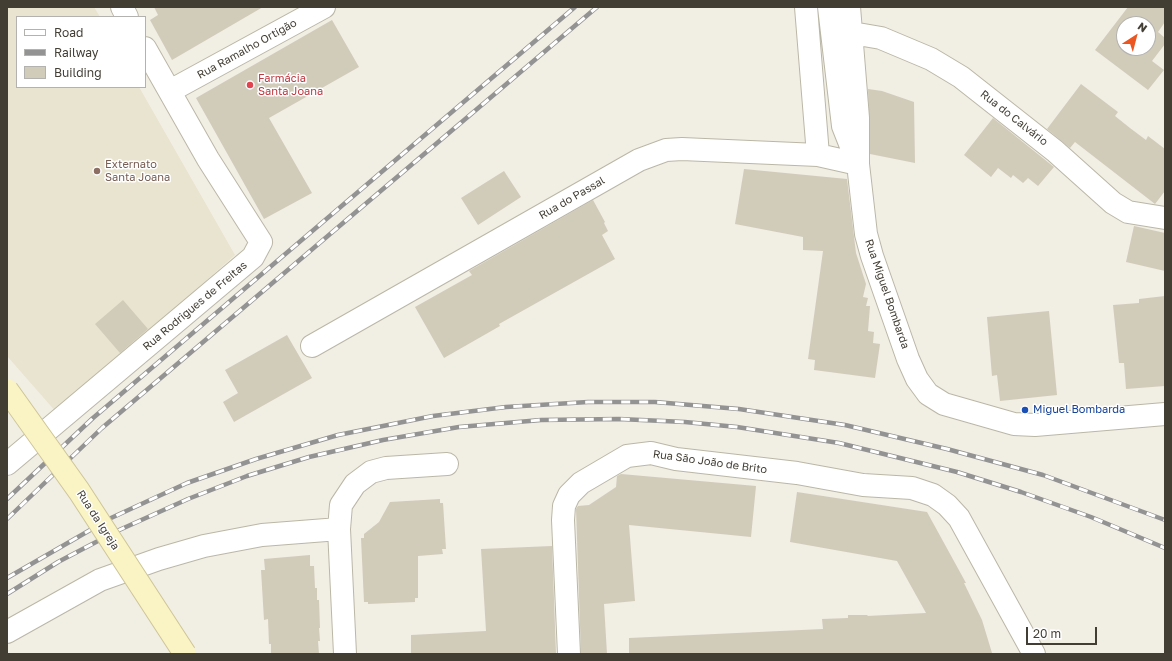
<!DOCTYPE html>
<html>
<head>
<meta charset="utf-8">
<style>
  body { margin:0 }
  #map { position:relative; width:1172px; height:661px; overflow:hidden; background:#f1eee4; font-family:"Golos Text",sans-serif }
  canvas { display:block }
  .frame { position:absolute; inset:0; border:8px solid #423e34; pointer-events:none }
  .legend { position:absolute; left:16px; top:16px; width:130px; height:72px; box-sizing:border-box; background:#fff; border:1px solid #b3b2ae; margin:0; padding:5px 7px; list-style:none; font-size:12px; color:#423e34 }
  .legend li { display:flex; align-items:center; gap:8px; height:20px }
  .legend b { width:20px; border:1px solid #b3b2ae }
  .north { position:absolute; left:1116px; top:16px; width:40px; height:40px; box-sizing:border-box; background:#fff; border:1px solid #b3b2ae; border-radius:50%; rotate:36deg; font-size:11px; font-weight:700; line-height:16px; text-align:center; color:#423e34 }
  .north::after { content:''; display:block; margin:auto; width:14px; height:18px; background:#eb5621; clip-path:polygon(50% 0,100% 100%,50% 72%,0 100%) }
  .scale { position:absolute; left:1026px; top:627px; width:71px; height:18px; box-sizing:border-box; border:2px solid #423e34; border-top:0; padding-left:5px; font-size:12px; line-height:14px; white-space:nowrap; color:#423e34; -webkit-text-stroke:3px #fff; paint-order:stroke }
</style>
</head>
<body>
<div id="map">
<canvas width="1172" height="661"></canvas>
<div class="frame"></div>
<ul class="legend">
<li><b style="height:5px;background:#fff"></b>Road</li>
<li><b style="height:5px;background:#939393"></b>Railway</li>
<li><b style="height:11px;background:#d1cbba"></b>Building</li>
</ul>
<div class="north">N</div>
<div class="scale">20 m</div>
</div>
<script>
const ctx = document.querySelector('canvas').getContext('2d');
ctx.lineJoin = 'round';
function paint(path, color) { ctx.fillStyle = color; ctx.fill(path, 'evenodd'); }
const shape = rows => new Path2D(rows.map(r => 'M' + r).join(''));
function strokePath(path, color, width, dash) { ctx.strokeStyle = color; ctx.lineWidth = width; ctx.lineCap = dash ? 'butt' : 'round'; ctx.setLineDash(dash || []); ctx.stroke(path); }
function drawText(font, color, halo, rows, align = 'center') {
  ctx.font = font + ' "Golos Text",sans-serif'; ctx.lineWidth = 3; ctx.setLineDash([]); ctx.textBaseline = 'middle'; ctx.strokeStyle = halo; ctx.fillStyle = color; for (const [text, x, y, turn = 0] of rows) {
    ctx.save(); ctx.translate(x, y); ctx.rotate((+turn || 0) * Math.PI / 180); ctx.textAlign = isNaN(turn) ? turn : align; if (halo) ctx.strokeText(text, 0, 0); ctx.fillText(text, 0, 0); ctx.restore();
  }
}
const education = shape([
  [7,7,94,7,100,17,17,17,17,87,139,87,235,255,57,413,7,356]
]);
const building = shape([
  [154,7,263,7,172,60,150,20,158,15],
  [1128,7,1165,7,1165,22,1158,32,1165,38,1165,44,1152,61,1164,70,1148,90,1095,50],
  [1124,24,1148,24,1148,48,1124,48],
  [332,20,359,67,269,118,312,193,264,219,196,98],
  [1081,84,1118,112,1115,116,1130,128,1146,140,1148,136,1165,149,1165,191,1155,204,1075,142,1070,148,1047,129],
  [868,89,882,91,914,102,915,163,870,154],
  [993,118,1054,167,1038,186,1028,178,1023,183,1013,175,1011,178,998,168,991,177,964,155],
  [744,169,847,179,856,253,866,284,863,297,868,298,866,306,870,306,868,331,874,332,873,343,880,344,875,378,814,370,815,360,808,359,823,251,803,250,803,237,735,224],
  [504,171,521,197,478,225,461,198],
  [593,200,605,222,604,223,608,231,602,235,615,259,499,324,500,326,444,358,415,307,472,275,469,271],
  [1134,226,1165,233,1165,271,1126,262],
  [1165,296,1165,386,1126,389,1124,363,1119,363,1113,305,1139,303,1139,299],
  [123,300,148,329,120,353,95,324],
  [1049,311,1057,395,1000,401,997,375,992,376,987,317],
  [287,335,312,378,234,422,223,402,238,393,225,370],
  [621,474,756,486,751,537,629,525,635,601,604,604,607,654,581,654,576,509,578,506,589,505,616,487,617,476],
  [797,492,927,512,966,583,964,583,982,620,992,653,629,654,629,638,823,629,822,619,848,618,848,615,868,615,867,616,926,613,897,561,790,542],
  [440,499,440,503,443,503,446,549,442,549,443,554,418,556,418,598,415,598,415,602,368,604,368,602,364,602,361,538,364,538,364,534,379,522,390,502],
  [552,546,556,654,411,654,411,635,486,631,481,549],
  [310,555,310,566,314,566,315,588,317,588,317,600,319,600,320,628,319,628,320,641,318,641,319,654,271,654,271,644,269,644,268,619,264,620,261,570,265,570,264,559]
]);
const minor = shape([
  [122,7,127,17],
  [806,7,818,155],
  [829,7,843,126,858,164,866,234,872,256,908,359,917,379,928,394,944,404,1014,424,1035,425,1165,414],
  [852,33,881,38,931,59,961,77,1055,151,1113,203,1128,212,1165,218],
  [170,91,324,7],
  [312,346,639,160,666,150,682,149,818,155,858,164,858,118,849,7],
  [7,464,253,257,261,242,208,159,145,48],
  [7,632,100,580,159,559,204,546,262,535,339,529],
  [345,654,339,529,341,505,355,484,371,472,386,468,447,464],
  [569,654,563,520,564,506,569,495,581,483,627,456,651,453,676,459,797,473,863,485,912,488,933,495,947,505,959,518,1034,654]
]);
const rail = shape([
  [7,499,93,418,575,7],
  [7,519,102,428,597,7],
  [7,578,111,518,187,483,256,459,338,435,433,416,506,407,588,402,655,402,739,409,845,425,947,449,1043,475,1165,520],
  [7,594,58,562,117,531,188,499,247,476,309,457,383,440,459,427,541,420,619,419,685,422,737,427,839,443,957,472,1021,492,1091,517,1165,548]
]);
const secondaryBridge = shape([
  [7,390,79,491,185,654]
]);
const markers = [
  [250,85,4,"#e0444e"],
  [97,171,4,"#8d6e63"],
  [1025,410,4,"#1a4fb4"]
];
const streetNames = [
  ["Rua Ramalho Ortigão",247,49,-29],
  ["Rua do Calvário",1014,118,38],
  ["Rua do Passal",572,198,-30],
  ["Rua Miguel Bombarda",887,294,71],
  ["Rua Rodrigues de Freitas",195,306,-40],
  ["Rua São João de Brito",710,462,8],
  ["Rua da Igreja",98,520,57]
];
const healthNames = [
  ["Farmácia",258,79],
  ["Santa Joana",258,92]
];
const educationNames = [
  ["Externato",105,165],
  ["Santa Joana",105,178]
];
const transitNames = [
  ["Miguel Bombarda",1033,410]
];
paint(education, '#e9e4cf');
paint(building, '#d1cbba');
strokePath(minor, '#bbb7a7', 24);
strokePath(minor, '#fff', 22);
strokePath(rail, '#939393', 4.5);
strokePath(rail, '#fff', 3, [9]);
strokePath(secondaryBridge, '#cec596', 24, []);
strokePath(secondaryBridge, '#faf3c4', 22);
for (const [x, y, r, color] of markers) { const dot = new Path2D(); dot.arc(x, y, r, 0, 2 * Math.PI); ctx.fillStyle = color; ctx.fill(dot); strokePath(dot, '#fff', 1.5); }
drawText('11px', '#423e34', '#fff', streetNames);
drawText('11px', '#be3a42', '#fff', healthNames, 'left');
drawText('11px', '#785e54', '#fff', educationNames, 'left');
drawText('11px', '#164399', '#fff', transitNames, 'left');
</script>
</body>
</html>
